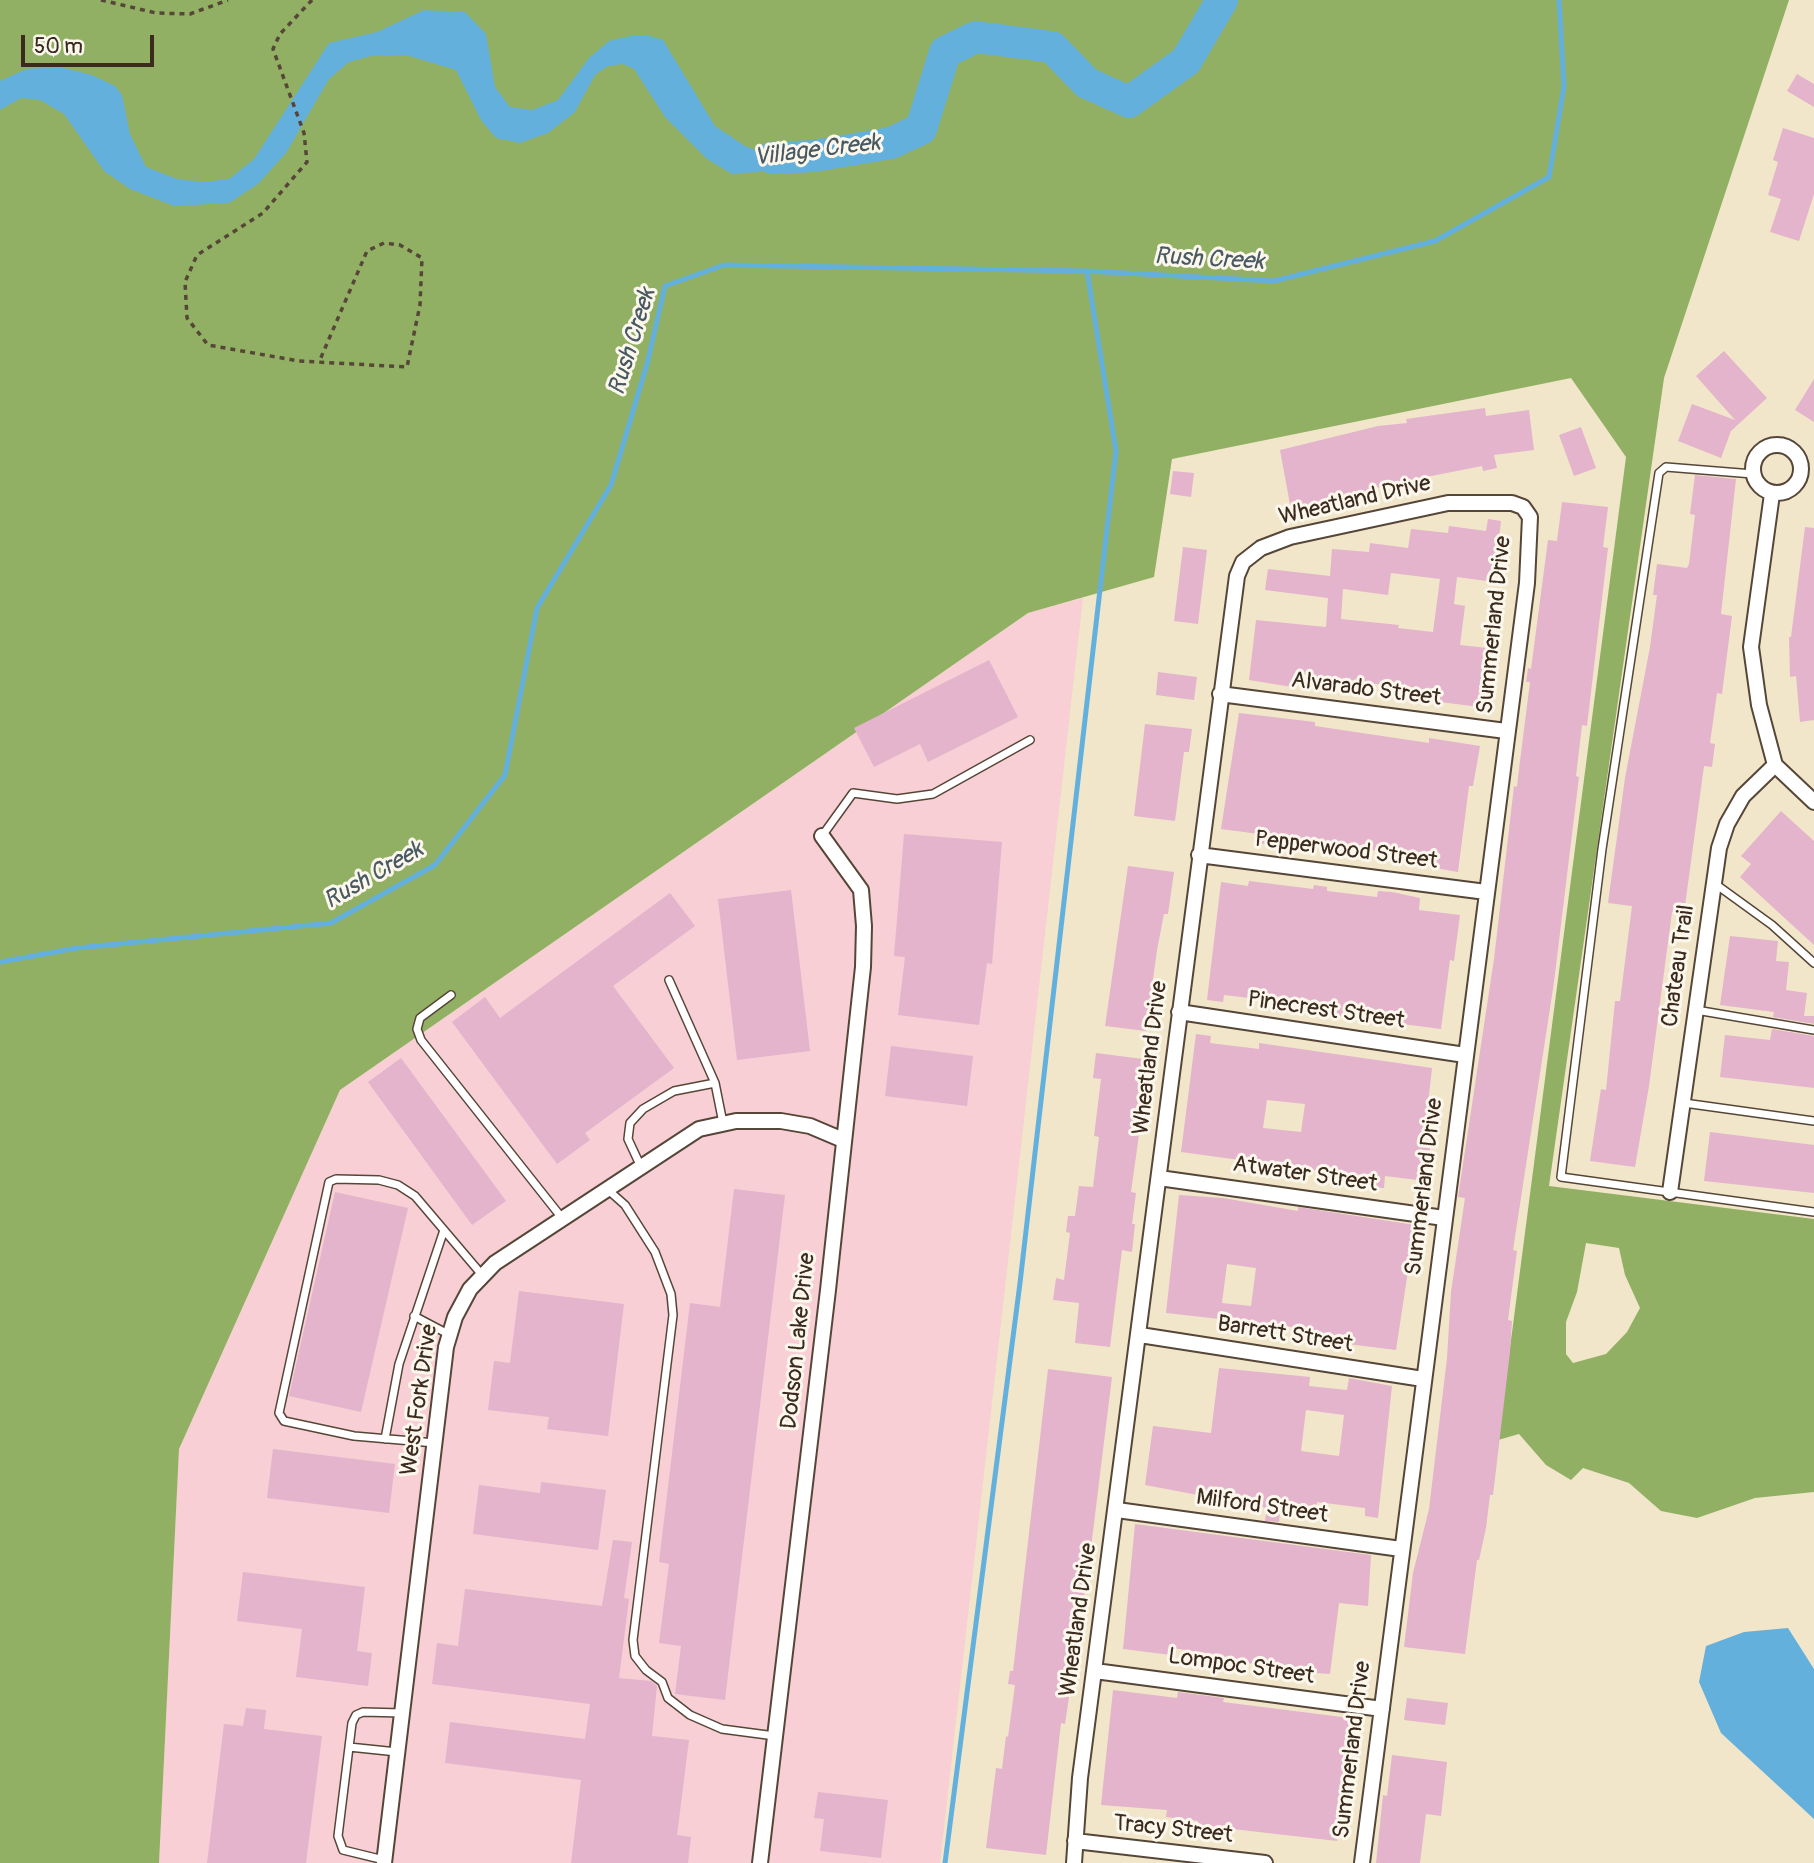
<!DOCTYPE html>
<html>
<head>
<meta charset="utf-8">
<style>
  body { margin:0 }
  #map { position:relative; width:1814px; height:1863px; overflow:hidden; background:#f1e6ca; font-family:Pangolin,sans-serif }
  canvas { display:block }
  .scale { position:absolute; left:21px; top:35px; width:133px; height:32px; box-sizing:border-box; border:4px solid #3b2a1e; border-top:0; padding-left:9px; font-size:21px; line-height:24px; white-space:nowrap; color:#3b2a1e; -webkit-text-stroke:5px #fbf7ec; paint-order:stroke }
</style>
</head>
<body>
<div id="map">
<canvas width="1814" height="1863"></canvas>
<div class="scale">50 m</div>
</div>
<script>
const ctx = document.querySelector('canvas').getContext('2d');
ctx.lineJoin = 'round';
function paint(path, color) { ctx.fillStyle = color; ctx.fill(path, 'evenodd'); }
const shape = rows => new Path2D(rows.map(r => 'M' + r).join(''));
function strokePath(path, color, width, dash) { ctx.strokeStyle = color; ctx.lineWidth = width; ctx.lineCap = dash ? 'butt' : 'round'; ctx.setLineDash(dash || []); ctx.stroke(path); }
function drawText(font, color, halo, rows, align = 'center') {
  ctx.font = font + ' Pangolin,sans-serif'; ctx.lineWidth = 6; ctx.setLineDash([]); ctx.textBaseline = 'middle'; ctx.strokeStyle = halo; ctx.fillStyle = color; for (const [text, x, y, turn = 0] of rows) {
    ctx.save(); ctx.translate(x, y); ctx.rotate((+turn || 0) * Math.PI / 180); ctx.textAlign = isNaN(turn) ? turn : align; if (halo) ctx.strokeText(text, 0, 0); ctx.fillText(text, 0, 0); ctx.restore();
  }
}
const built = shape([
  [1083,598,940,1863,159,1863,179,1449,340,1090,1028,613]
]);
const forest = shape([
  [0,0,1789,0,1664,378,1549,1186,1814,1219,1814,1492,1755,1498,1697,1518,1661,1511,1629,1483,1583,1468,1571,1480,1546,1465,1519,1434,1498,1440,1626,457,1571,378,1172,459,1154,577,1028,613,340,1090,179,1449,159,1863,0,1863],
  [1586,1243,1619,1248,1625,1275,1640,1308,1627,1332,1606,1354,1573,1363,1566,1354,1566,1322,1577,1292]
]);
const water = shape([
  [424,10,465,12,486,34,495,87,510,107,532,110,558,100,589,58,609,41,633,35,648,35,663,40,715,126,745,146,768,155,814,156,758,172,732,174,707,159,665,117,634,69,623,64,608,66,595,75,575,112,548,133,520,143,496,138,481,120,456,70,406,55,371,56,349,62,329,79,286,153,258,184,229,203,174,206,130,189,104,171,64,114,40,100,21,98,0,110,0,81,26,69,60,67,92,75,115,86,122,95,130,134,146,167,177,179,203,182,229,179,254,159,329,43,377,32],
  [1788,1628,1814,1669,1814,1819,1721,1733,1699,1682,1706,1646,1744,1632]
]);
const stream = shape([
  [0,962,77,948,331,923,435,865,505,775,537,608,611,485,647,364,665,286,724,265,1087,271,1274,281,1435,241,1549,177,1564,86,1559,0],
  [945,1863,1020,1283,1116,451,1087,271]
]);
const river = shape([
  [772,158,814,156,891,143,921,129,945,52,976,37,1052,47,1087,83,1129,102,1186,61,1222,0]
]);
const building = shape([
  [1797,74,1814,84,1814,107,1787,91],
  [1783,128,1814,138,1814,194,1799,241,1770,232,1781,199,1768,195,1778,162,1773,160],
  [1724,351,1767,398,1731,431,1721,458,1678,441,1692,404,1735,420,1696,376],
  [1814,379,1814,422,1795,410],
  [1485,408,1486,416,1529,410,1534,450,1494,455,1497,468,1483,471,1482,466,1396,483,1396,486,1369,488,1370,491,1291,510,1280,450,1378,426,1407,423,1406,419],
  [1581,427,1596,468,1574,476,1559,435],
  [1173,471,1194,473,1191,497,1170,494],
  [1695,475,1736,479,1721,614,1732,616,1722,694,1717,693,1710,743,1715,744,1712,767,1704,766,1684,913,1672,912,1649,1086,1635,1167,1590,1161,1601,1089,1606,1090,1615,1001,1620,1001,1632,906,1608,903,1625,778,1650,647,1657,595,1653,595,1657,564,1687,568,1689,564,1695,515,1690,514],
  [1562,502,1608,507,1603,547,1608,548,1587,726,1582,725,1576,776,1579,777,1554,982,1513,1250,1517,1251,1508,1320,1512,1321,1510,1352,1493,1495,1490,1495,1486,1528,1479,1560,1477,1560,1465,1654,1404,1647,1413,1573,1429,1509,1447,1358,1451,1292,1465,1198,1458,1197,1494,959,1514,786,1517,787,1519,769,1530,682,1526,682,1528,668,1531,669,1548,540,1557,541],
  [1488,519,1501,521,1494,582,1457,577,1454,604,1465,606,1460,645,1487,648,1480,707,1440,702,1440,695,1409,692,1409,688,1294,674,1292,687,1249,680,1256,620,1326,627,1328,598,1265,590,1268,569,1330,576,1332,549,1369,552,1370,543,1408,548,1411,529,1448,533,1449,526,1486,531],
  [1391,573,1440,579,1433,632,1398,628,1399,625,1341,619,1343,589,1388,595],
  [1805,527,1814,528,1814,720,1800,722,1796,676,1790,677,1789,637,1791,637],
  [1183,547,1207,550,1198,624,1174,621],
  [989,660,1018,717,928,762,920,744,874,767,854,728],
  [1158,672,1197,677,1194,700,1156,695],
  [1239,713,1315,722,1315,726,1429,743,1429,738,1480,746,1473,786,1469,786,1458,872,1418,865,1419,859,1379,853,1380,851,1281,838,1280,846,1258,843,1259,834,1221,829],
  [1145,724,1192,729,1189,752,1184,752,1175,821,1134,816],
  [1781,811,1814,841,1814,945,1740,877,1751,864,1741,856],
  [904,834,1002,842,992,964,987,963,979,1025,898,1015,905,957,894,956],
  [1128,866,1174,872,1168,914,1164,914,1157,950,1146,1031,1105,1026],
  [1249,881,1313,889,1314,885,1327,887,1327,891,1377,897,1378,891,1392,892,1420,898,1419,910,1460,915,1454,961,1450,960,1441,1029,1333,1015,1334,1009,1291,1003,1224,995,1223,1002,1207,1000,1221,882,1248,886],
  [791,890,810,1051,737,1060,718,899],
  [670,893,695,926,613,986,674,1068,585,1133,590,1140,557,1164,452,1022,485,997,500,1018],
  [1730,936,1778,941,1776,961,1789,962,1786,990,1807,993,1804,1016,1814,1016,1814,1024,1773,1017,1774,1012,1720,1005],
  [1772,1029,1814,1036,1814,1088,1720,1077,1725,1035,1770,1040],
  [1196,1034,1211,1036,1210,1043,1259,1049,1259,1043,1432,1068,1424,1139,1431,1140,1426,1181,1385,1176,1384,1188,1356,1186,1341,1184,1343,1174,1181,1152],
  [1267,1100,1305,1104,1301,1132,1263,1128],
  [891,1046,973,1056,967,1106,885,1096],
  [1096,1053,1143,1059,1138,1098,1144,1099,1131,1192,1136,1193,1132,1224,1135,1224,1132,1252,1122,1250,1110,1347,1075,1343,1079,1303,1053,1300,1056,1278,1064,1280,1070,1233,1066,1232,1068,1216,1075,1216,1079,1186,1093,1187,1099,1137,1094,1136,1101,1079,1093,1078],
  [401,1058,506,1201,472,1225,368,1082],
  [1710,1132,1814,1145,1814,1193,1704,1181],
  [734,1189,785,1195,725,1700,675,1694,681,1646,659,1643,669,1564,659,1562,690,1303,720,1307],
  [335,1192,408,1208,361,1412,289,1396],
  [1179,1195,1223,1198,1298,1211,1298,1207,1415,1225,1396,1350,1324,1341,1324,1335,1291,1330,1292,1327,1166,1313],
  [1227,1264,1256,1268,1251,1306,1222,1303],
  [519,1291,624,1304,608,1436,547,1429,549,1417,488,1410,494,1361,510,1363],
  [1219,1368,1310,1377,1309,1386,1347,1390,1349,1378,1392,1386,1378,1518,1365,1516,1365,1508,1317,1502,1316,1515,1280,1511,1279,1522,1265,1521,1267,1508,1145,1485,1153,1426,1211,1433],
  [1306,1410,1344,1415,1339,1456,1301,1451],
  [1048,1369,1112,1377,1089,1564,1065,1724,1061,1723,1046,1855,986,1848,996,1768,1002,1769,1006,1736,1008,1737,1015,1685,1008,1684,1010,1671,1013,1671],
  [273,1449,395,1464,389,1513,267,1498],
  [541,1482,606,1490,598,1550,473,1534,479,1485,540,1493],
  [1135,1524,1371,1555,1368,1606,1339,1603,1330,1674,1316,1673,1317,1669,1220,1661,1221,1655,1172,1648,1171,1655,1123,1649],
  [613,1540,632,1542,624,1598,629,1599,619,1678,651,1681,657,1686,652,1736,689,1740,677,1835,691,1837,688,1863,571,1863,581,1780,445,1763,450,1722,585,1739,590,1704,432,1684,437,1643,458,1646,465,1589,602,1606],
  [243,1572,365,1587,357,1651,372,1653,368,1686,296,1677,302,1629,237,1621],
  [1113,1690,1177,1698,1178,1692,1224,1698,1223,1702,1350,1718,1337,1841,1198,1825,1198,1821,1166,1817,1167,1810,1101,1805],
  [1407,1698,1448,1703,1445,1725,1404,1720],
  [246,1708,266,1710,264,1729,322,1736,306,1863,207,1863,224,1724,243,1726],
  [1392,1755,1447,1762,1441,1816,1426,1814,1420,1863,1376,1863,1383,1795,1387,1796],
  [818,1792,888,1800,881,1858,820,1851,824,1819,814,1818]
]);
const path = shape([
  [101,0,156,13,190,14,228,0],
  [312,0,280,34,273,49,304,133,307,162,263,213,197,255,185,282,187,318,208,345,299,361,407,367,420,305,422,258,400,245,384,243,367,251,319,362]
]);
const lane = shape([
  [1753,474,1666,467,1659,473,1602,849,1561,1177,1814,1212],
  [822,836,853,793,897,799,933,794,1030,740],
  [1714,883,1772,925,1814,963],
  [669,980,715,1083,723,1123],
  [451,995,420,1018,417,1029,421,1040,562,1218],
  [1696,1010,1814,1030],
  [1684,1103,1814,1121],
  [641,1167,628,1139,630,1123,643,1109,674,1091,715,1083],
  [607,1189,625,1205,655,1252,671,1294,673,1315,633,1640,635,1656,646,1670,662,1682,668,1698,690,1715,722,1729,775,1736],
  [414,1316,450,1335],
  [385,1439,399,1364,444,1230],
  [435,1443,354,1436,284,1421,279,1413,329,1182,336,1179,379,1180,398,1185,415,1196,483,1276],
  [349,1747,397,1752],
  [384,1860,343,1850,338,1836,352,1723,356,1715,363,1712,402,1713]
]);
const street = shape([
  '1753 469a24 24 0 1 1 48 0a24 24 0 1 1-48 0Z',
  [1772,494,1751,647,1759,705,1775,765,1814,802],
  [1220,694,1506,731],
  [1199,855,1486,892],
  [1179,1012,1465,1055],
  [1159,1178,1444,1218],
  [1670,1192,1719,848,1727,824,1743,796,1775,765],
  [1140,1335,1423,1379],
  [1117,1510,1401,1549],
  [1095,1671,1382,1709],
  [1075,1841,1265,1863],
  [384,1863,446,1347,455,1317,470,1289,495,1263,699,1129,736,1121,781,1121,810,1126,843,1140],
  [760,1863,828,1290,863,967,864,926,861,890,822,836],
  [1074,1863,1080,1778,1237,576,1243,562,1261,548,1290,537,1448,503,1512,503,1523,507,1530,517,1527,583,1362,1863]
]);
const streetNames = [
  ["Wheatland Drive",1355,501,-13],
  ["Summerland Drive",1495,625,-84],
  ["Alvarado Street",1366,690,7],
  ["Pepperwood Street",1346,851,7],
  ["Chateau Trail",1679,966,-82],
  ["Pinecrest Street",1326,1011,8],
  ["Wheatland Drive",1151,1058,-83],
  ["Atwater Street",1305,1175,8],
  ["Summerland Drive",1425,1187,-83],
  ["Barrett Street",1285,1335,9],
  ["Dodson Lake Drive",799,1341,-84],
  ["West Fork Drive",420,1400,-82],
  ["Milford Street",1262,1507,8],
  ["Wheatland Drive",1079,1620,-82],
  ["Lompoc Street",1241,1667,8],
  ["Summerland Drive",1353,1750,-83],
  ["Tracy Street",1173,1830,6]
];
const waterNames = [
  ["Village Creek",817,151,-7],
  ["Rush Creek",1209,260,3],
  ["Rush Creek",633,342,-73],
  ["Rush Creek",374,876,-30]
];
paint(built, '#f7cfd5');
paint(forest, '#91b064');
paint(water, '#64b0dd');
strokePath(stream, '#64b0dd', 5);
strokePath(river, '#64b0dd', 32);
paint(building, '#e3b4cc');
strokePath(lane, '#564638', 10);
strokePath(street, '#564638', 18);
strokePath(path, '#564638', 3.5, [5, 5]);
strokePath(lane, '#fff', 7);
strokePath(street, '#fff', 14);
drawText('23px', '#3b2a1e', '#fbf7ec', streetNames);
drawText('italic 24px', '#495961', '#fbf7ec', waterNames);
</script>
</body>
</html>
